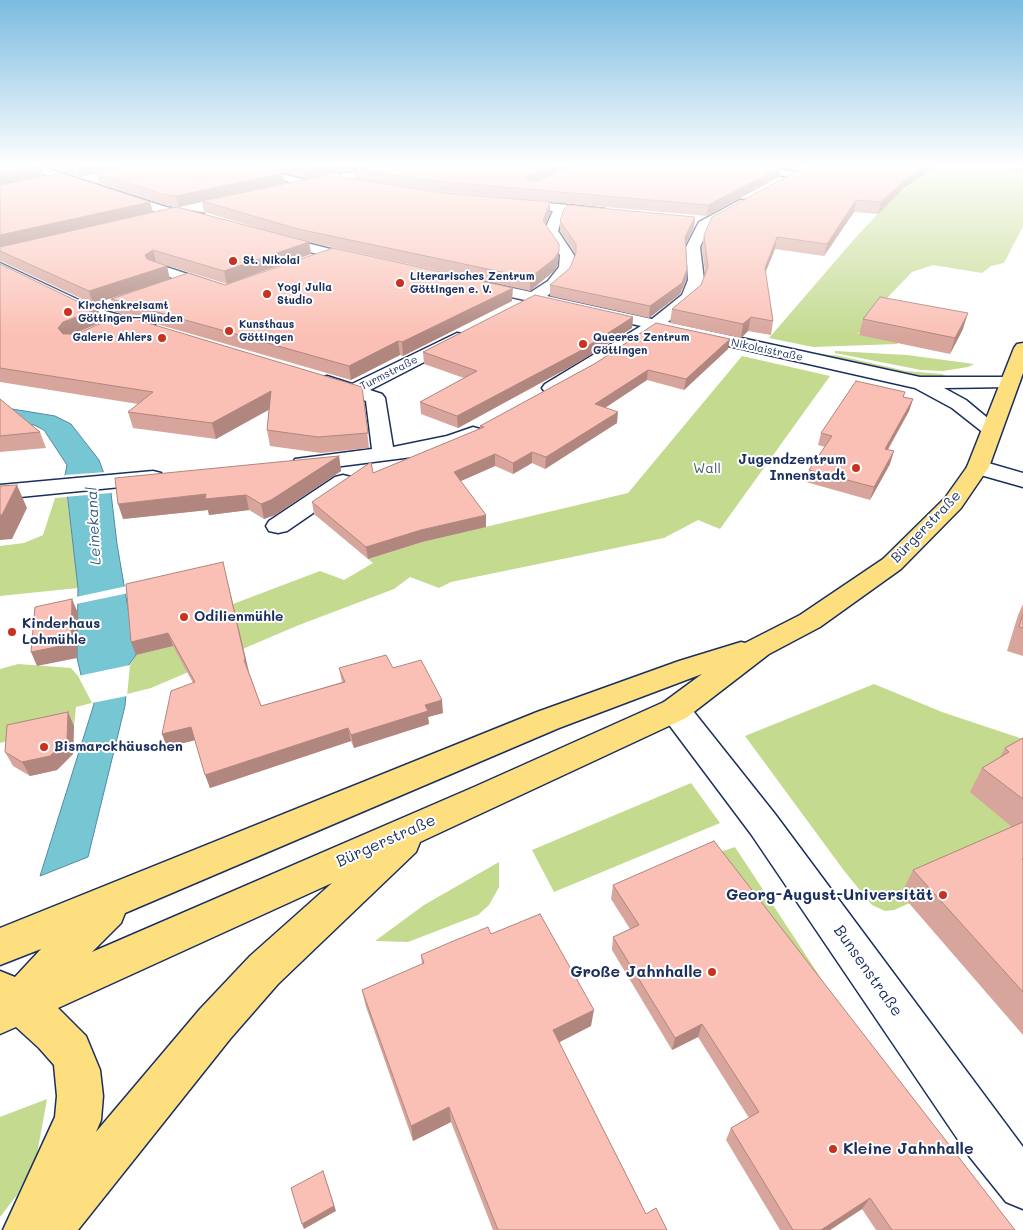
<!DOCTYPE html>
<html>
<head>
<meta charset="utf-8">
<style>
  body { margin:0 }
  canvas { display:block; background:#fff }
</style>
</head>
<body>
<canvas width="1023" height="1230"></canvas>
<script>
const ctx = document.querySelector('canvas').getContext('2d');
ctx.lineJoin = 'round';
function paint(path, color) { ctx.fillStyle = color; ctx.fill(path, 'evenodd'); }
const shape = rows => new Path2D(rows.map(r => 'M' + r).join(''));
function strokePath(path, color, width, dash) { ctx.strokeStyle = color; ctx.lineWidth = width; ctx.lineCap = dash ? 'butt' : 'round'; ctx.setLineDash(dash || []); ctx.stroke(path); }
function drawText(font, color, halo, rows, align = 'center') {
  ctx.font = font + ' Mali,sans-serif'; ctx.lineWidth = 4; ctx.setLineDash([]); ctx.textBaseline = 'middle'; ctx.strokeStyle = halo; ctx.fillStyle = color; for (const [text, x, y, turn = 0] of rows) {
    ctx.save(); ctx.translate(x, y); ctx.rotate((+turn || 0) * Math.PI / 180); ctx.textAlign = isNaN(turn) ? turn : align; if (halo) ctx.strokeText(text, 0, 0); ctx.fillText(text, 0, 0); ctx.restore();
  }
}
const green = shape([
  [935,165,970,165,1023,171,1023,226,1004,263,991,266,982,273,933,265,912,272,888,297,858,334,898,342,897,344,813,347,769,338,857,236,892,199],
  [835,351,907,355,974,364,968,367,943,371,921,370,835,353],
  [812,353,840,356,906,371,942,374,949,378,919,376],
  [742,356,830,376,720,529,698,520,664,538,451,582,439,588,410,577,394,589,299,625,151,688,76,707,74,726,0,743,0,669,18,664,71,668,78,676,130,665,136,655,239,630,233,604,320,571,344,580,373,563,368,559,422,542,628,493],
  [67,497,78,588,0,596,0,546,24,543,43,535,55,498],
  [874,684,942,712,1023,739,1023,835,902,894,910,903,894,910,885,911,872,905,845,872,745,736],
  [691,783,720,823,554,892,532,850],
  [735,847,828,989,711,855],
  [499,862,499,887,489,905,478,915,408,942,375,941,424,905],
  [47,1099,37,1154,17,1195,0,1217,0,1117]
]);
const water = shape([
  [0,407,55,416,71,424,99,460,111,493,117,544,136,655,128,666,125,706,88,857,40,876,94,704,81,675,77,658,78,588,65,475,67,465,44,430,34,425,0,419,0,407]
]);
const pier = shape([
  [106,472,113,489,111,493,64,497,63,480,65,475],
  [127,586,129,593,76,604,76,597],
  [130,665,127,696,92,703,78,676]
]);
const minor = shape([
  [21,165,36,165,166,207,204,214,205,217,199,221,159,213,22,167,21,165],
  [228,165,246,165,306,180,392,165,410,165,409,167,367,177,306,186,229,167,228,165],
  [729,165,754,165,797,172,803,175,797,178,734,168,729,165],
  [1007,165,1023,165,1023,169,1008,167,1007,165],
  [512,199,605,209,607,212,605,215,601,216,567,212,562,217,558,231,574,255,573,268,558,287,547,296,652,319,682,295,688,280,686,247,699,222,740,200,748,200,750,203,748,206,709,227,700,247,704,280,697,297,668,322,920,377,1018,377,1020,381,1018,385,1011,387,944,388,966,400,1002,430,999,434,992,436,985,434,952,408,915,388,658,330,559,392,545,392,542,388,545,384,641,326,471,288,468,285,476,280,531,292,548,281,559,267,560,255,544,231,553,211,508,206,506,203,512,199],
  [274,235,363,257,365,260,358,264,269,242,267,239,269,236,274,235],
  [0,263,98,309,155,325,157,329,155,333,149,334,86,315,0,273,0,263],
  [157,264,221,285,224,288,216,293,152,271,150,268,157,264],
  [457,333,463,334,466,338,463,342,370,390,382,394,385,398,393,447,447,436,473,427,480,429,483,433,480,437,461,445,412,457,303,471,295,469,292,464,295,459,372,449,366,401,320,386,318,382,320,378,327,376,352,384,457,333],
  [978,460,1023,473,1023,487,970,472,967,467,970,462,978,460],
  [153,471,161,473,164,478,161,483,0,499,0,485,153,471],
  [343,475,351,477,354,482,351,487,287,531,278,533,269,531,266,526,269,521,335,477,343,475],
  [675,699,686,702,775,814,1023,1147,1023,1209,1006,1202,969,1156,751,834,664,718,659,710,664,702,675,699]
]);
const major = shape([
  [1023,343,1023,373,989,467,961,508,901,569,820,627,769,654,686,718,420,842,416,852,278,984,230,1039,78,1230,3,1230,55,1117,57,1096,54,1065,39,1048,16,1027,0,1034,0,971,15,977,41,949,0,965,0,928,537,712,679,661,741,642,745,643,800,615,883,559,945,498,967,467,1014,348,1017,344,1023,343],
  [702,674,664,702,474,787,92,952,121,923,125,913,559,728,702,674],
  [332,883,250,956,200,1009,96,1132,101,1120,103,1096,100,1070,86,1036,58,1008,332,883]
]);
const wall = shape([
  [0,165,41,166,44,176,150,202,153,212,176,207,165,205,99,183,96,173,80,177,42,165,803,165,795,169,781,167,779,177,707,216,550,202,550,213,545,225,558,264,554,271,530,291,309,242,311,254,227,284,156,262,170,279,93,304,1,261,0,262],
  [573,166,546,178,566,168],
  [367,167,353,170,354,180,345,178,234,195,285,183,283,173,305,178],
  [376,183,447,192,549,202,446,193],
  [202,202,204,212,275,233,179,207],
  [808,165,938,165,903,189,878,214,854,212,824,256,775,249,765,273,773,321,771,335,748,331,741,338,670,323,672,309,701,285,705,273,702,247,704,235],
  [695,217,694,227,686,244,687,269,686,280,680,294,649,318,550,296,550,285,570,268,576,255,560,231,560,221],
  [0,264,81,303,98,309,102,322,74,334,362,387,369,448,321,453,270,446,267,430,269,409,216,439,133,428,128,412,138,404,0,382],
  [225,285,512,301,403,356,400,355,351,380,115,312,111,299],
  [633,317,632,328,579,362,458,428,421,414,420,402,464,378,424,364,423,352],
  [863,319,963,329,950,354,859,335],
  [728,349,684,390,647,380,605,408,617,423,545,469,532,463,513,474,495,466,461,481,486,527,422,542,368,559,314,514,312,502,373,473,480,429,480,426,596,363],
  [904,397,913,399,909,411,888,450,890,464,870,500,806,482,809,470,825,447,818,445,821,433],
  [0,399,40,432,46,448,0,452],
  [339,456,341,471,275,515,264,519,249,510,209,515,208,510,123,519],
  [126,584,249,672,261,706,342,682,339,668,393,668,443,713,428,717,429,724,354,748,351,741,210,788,195,740,167,747,162,734,193,683,173,646,136,655,131,642],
  [1023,604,1023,656,1007,651,1018,615],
  [74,726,73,754,57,770,30,776,13,766,5,752],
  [1023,738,1023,1035,901,894,913,870,1012,827,970,792,982,768,1000,757,1005,748],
  [613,885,1015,1230,876,1230,862,1209,830,1230,780,1230,726,1140,731,1128,749,1118,698,1037,672,1050,612,950,613,937,630,929,611,899],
  [491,934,591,1026,559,1042,646,1214,667,1230,493,1230,451,1122,413,1141,366,1007,362,990,422,964,421,955]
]);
const shadedWall = shape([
  [86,165,133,165,80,177,77,167],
  [321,165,379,165,305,178,304,168],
  [552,165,580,165,566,168,525,188,525,177],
  [795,165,803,165,795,169],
  [926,165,938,165,903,189,878,214,881,202,906,179],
  [41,166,45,177,0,186,0,174],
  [781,167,779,177,707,216,708,205],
  [283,173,285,183,179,207,176,196],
  [856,200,854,212,824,256,827,244],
  [150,202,153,213,0,248,0,235],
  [550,202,550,213,542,232,543,221],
  [695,217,694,227,684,247,685,237],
  [777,237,775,249,762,281,765,268],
  [309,242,311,254,227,284,224,271],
  [153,250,156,262,148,268,145,255],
  [559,251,558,264,554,271,530,291,530,278],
  [167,266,170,279,93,304,89,291],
  [687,269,686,280,680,294,649,318,650,306],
  [513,288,512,301,403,356,402,342],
  [98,309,102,322,67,336,63,342,58,328,63,322],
  [968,313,963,329,950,354,955,338],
  [633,317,632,328,579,362,458,428,457,416],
  [751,317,748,331,741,338,743,324],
  [730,339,728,349,684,390,686,379],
  [398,341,400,355,351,380,349,366],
  [648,370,647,380,594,415,595,404],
  [271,391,274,407,216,439,212,423],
  [913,399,909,411,881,461,885,449],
  [618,412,617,423,545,469,546,457],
  [894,451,890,464,870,500,874,487],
  [532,452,532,463,513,474,513,463],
  [495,454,495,466,454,484,454,472],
  [339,456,341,471,275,515,264,519,261,504],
  [17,485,27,508,12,539,0,540,0,515],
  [206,494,246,495,249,510,209,515,208,510,123,519,118,504],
  [486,515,486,527,422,542,368,559,366,547,421,530],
  [226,574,249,672,247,673,244,660],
  [72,599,78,613,77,658,37,666,31,652],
  [168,633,173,646,136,655,131,642],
  [442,700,443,713,428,717,429,724,354,748,351,735,425,705],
  [68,712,74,726,73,754,57,770,30,776,22,762],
  [191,727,196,740,167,747,162,734],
  [348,728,351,741,210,788,205,775],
  [594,1010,591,1026,552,1046,553,1030],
  [702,1024,698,1037,672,1050,675,1038],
  [449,1107,451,1122,413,1141,411,1126],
  [325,1177,336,1211,304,1229,302,1224],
  [870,1198,862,1209,830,1230,821,1230]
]);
const building = shape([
  [0,165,37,165,41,166,0,174,0,165],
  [71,165,86,165,77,167,71,165],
  [130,165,251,165,283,173,176,196,163,194,96,173,130,165],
  [291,165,321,165,304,168,291,165],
  [378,165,552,165,525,177,529,181,537,181,579,165,768,165,781,167,708,205,447,182,353,170,378,165],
  [808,165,926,165,906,179,881,202,856,200,827,244,777,237,765,268,773,321,751,317,743,324,672,309,701,285,708,267,704,235,712,217,808,165],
  [61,173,150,202,0,235,0,185,61,173],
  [337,173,345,178,446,193,550,202,543,221,559,244,559,251,555,258,530,278,298,229,202,201,337,173],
  [568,205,695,217,685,237,687,269,682,283,650,306,550,285,570,268,576,253,576,244,560,221,564,209,568,205],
  [176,207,309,242,224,271,153,250,145,255,147,259,167,266,89,291,0,251,0,247,176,207],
  [333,248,513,288,402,342,398,341,349,366,111,299,188,273,225,285,333,248],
  [0,264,81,303,98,309,63,322,58,328,63,334,76,334,121,315,362,387,368,433,318,437,267,430,271,391,212,423,128,412,153,392,0,368,0,264],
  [535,295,633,317,580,351,457,416,420,402,477,371,423,352,535,295],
  [880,297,968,313,955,338,863,319,880,297],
  [656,323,730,339,686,379,648,370,595,404,618,412,546,457,532,452,513,463,495,454,454,472,486,515,421,530,366,547,312,502,371,462,373,473,484,427,480,426,596,363,656,323],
  [856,381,905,392,903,397,913,399,885,449,894,451,874,487,809,470,832,436,821,433,856,381],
  [0,399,40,432,0,436,0,399],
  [339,456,271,500,261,504,246,495,205,499,206,494,118,504,115,478,339,456],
  [17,485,2,515,0,515,0,486,17,485],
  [223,562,245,659,244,660,261,706,345,682,339,668,386,655,393,668,421,660,442,700,425,705,428,711,351,735,348,728,205,775,191,727,162,734,171,691,195,682,168,633,131,642,126,584,223,562],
  [72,599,71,644,31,652,35,607,72,599],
  [1023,614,1023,628,1019,627,1023,614],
  [68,712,67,740,50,756,22,762,5,752,7,725,68,712],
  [1023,738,1023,799,982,768,1009,752,1005,748,1023,738],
  [1023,822,1023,859,1022,859,1023,860,1023,992,913,870,1023,822],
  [714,841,1015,1230,892,1230,870,1198,821,1230,793,1230,731,1128,759,1112,702,1024,675,1038,613,937,639,925,613,885,714,841],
  [540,914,594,1010,553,1030,646,1214,656,1208,667,1230,498,1230,449,1107,411,1126,362,990,424,963,421,955,451,942,488,927,491,934,540,914],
  [323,1171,334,1206,302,1224,291,1188,323,1171]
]);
const markers = [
  [233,261,5,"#c8321e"],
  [400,283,5,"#c8321e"],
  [267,294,5,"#c8321e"],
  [68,312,5,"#c8321e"],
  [229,331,5,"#c8321e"],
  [162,338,5,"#c8321e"],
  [583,344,5,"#c8321e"],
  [856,468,5,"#c8321e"],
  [184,617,5,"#c8321e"],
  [12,632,5,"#c8321e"],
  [44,747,5,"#c8321e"],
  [943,895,5,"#c8321e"],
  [712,972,5,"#c8321e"],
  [833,1149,5,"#c8321e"]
];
const farPoinames = [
  ["St. Nikolai",243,261],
  ["Literarisches Zentrum",410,277],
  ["Göttingen e. V.",410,290],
  ["Yogi Julia",277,288],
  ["Studio",277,301],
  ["Kirchenkreisamt",78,306],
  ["Göttingen–Münden",78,319],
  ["Kunsthaus",239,325],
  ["Göttingen",239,338],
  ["Galerie Ahlers",152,338,"right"],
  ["Queeres Zentrum",593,338],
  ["Göttingen",593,351]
];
const farStreetnames = [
  ["Nikolaistraße",767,350,12],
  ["Turmstraße",389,373,-27]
];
const poiNames = [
  ["Jugendzentrum",846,460,"right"],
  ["Innenstadt",846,476,"right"],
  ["Odilienmühle",194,617],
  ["Kinderhaus",22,624],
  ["Lohmühle",22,640],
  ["Bismarckhäuschen",54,747]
];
const parkNames = [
  ["Wall",707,469]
];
const streetNames = [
  ["Bürgerstraße",926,527,-46]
];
const waterNames = [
  ["Leinekanal",94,526,-93]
];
const nearStreetnames = [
  ["Bürgerstraße",386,841,-24],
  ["Bunsenstraße",868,971,55]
];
const nearPoinames = [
  ["Georg-August-Universität",933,895],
  ["Große Jahnhalle",702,972],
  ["Kleine Jahnhalle",843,1149,"left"]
];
paint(green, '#c3da8f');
paint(water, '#77c6d3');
strokePath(water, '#528aa4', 1);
paint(pier, '#fff');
strokePath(minor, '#1b2f5e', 3);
strokePath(major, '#1b2f5e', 3);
paint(minor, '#fff');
paint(major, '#fddf80');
paint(wall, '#d8a59c');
paint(shadedWall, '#b0867f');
paint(building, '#fbc0b5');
strokePath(building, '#b0867f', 1);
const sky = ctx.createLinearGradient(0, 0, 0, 337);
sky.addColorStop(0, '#7bbbe0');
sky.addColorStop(0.49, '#fff');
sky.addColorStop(1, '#ffffff00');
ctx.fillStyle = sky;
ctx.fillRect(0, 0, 1023, 337);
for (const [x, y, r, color] of markers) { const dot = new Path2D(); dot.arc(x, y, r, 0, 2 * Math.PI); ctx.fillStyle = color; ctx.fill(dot); strokePath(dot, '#fff', 2); }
drawText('bold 11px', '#1b2f5e', '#fff', farPoinames, 'left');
drawText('11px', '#1b2f5e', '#fff', farStreetnames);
drawText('bold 14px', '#1b2f5e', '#fff', poiNames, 'left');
drawText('14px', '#455a6a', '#fff', parkNames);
drawText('14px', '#1b2f5e', '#fff', streetNames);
drawText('italic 15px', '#375c81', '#fff', waterNames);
drawText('16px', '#1b2f5e', '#fff', nearStreetnames);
drawText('bold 16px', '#1b2f5e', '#fff', nearPoinames, 'right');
</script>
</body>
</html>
